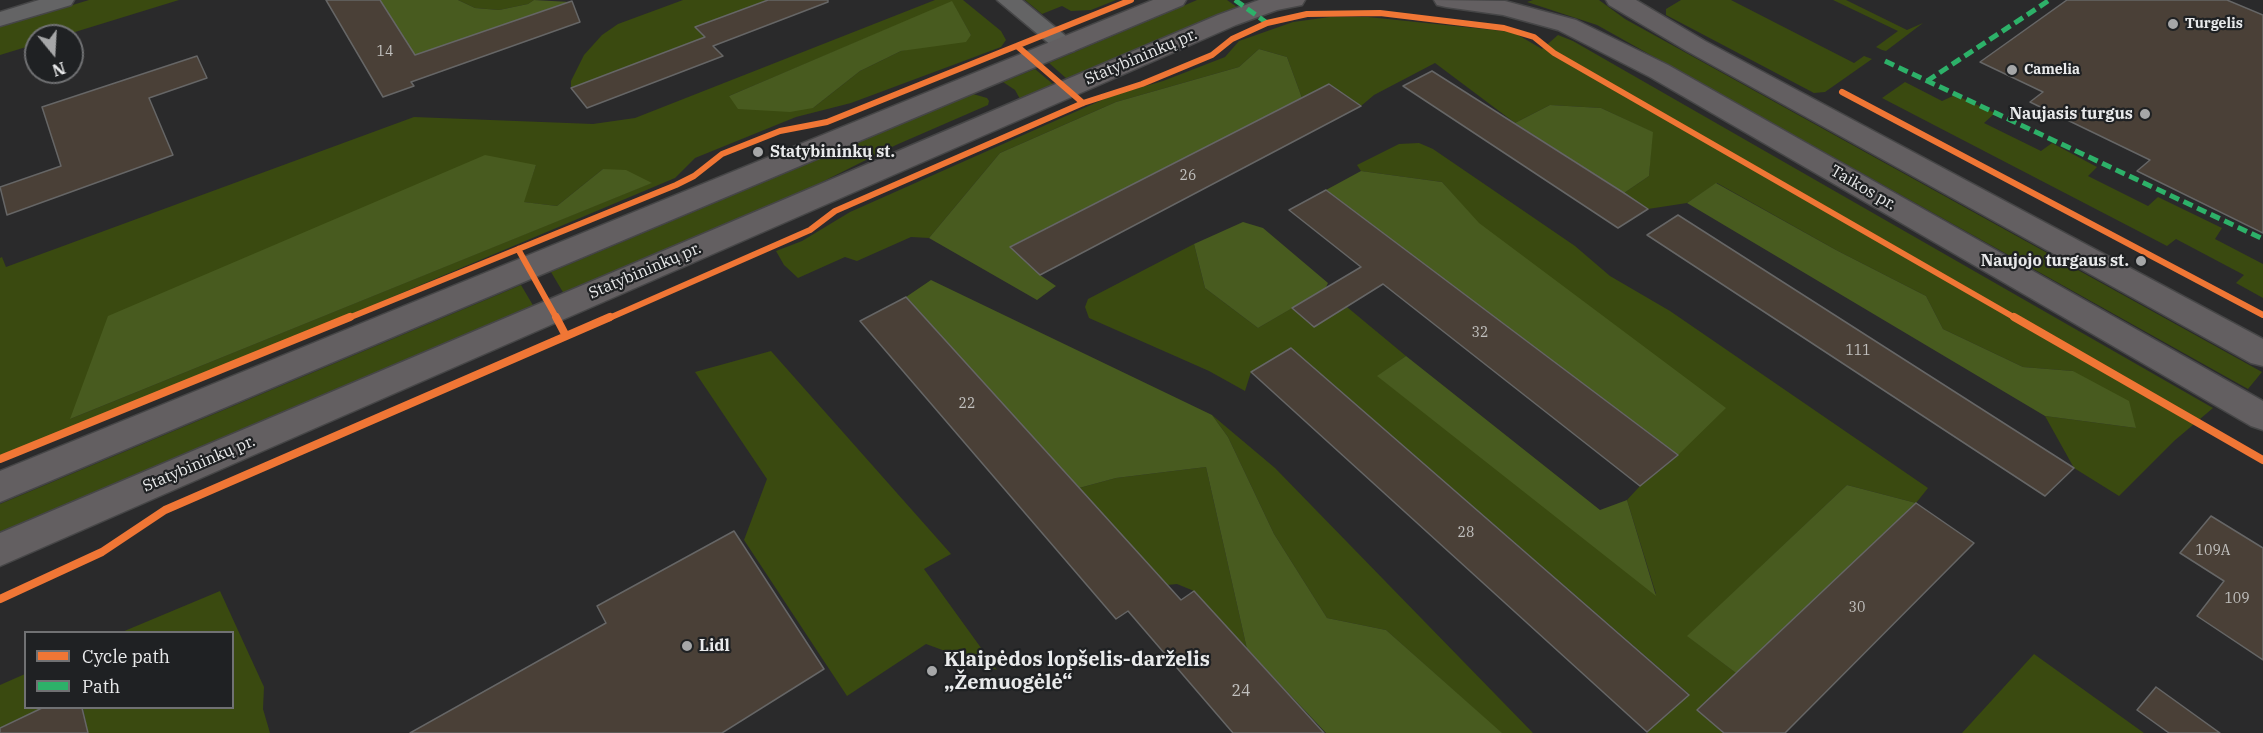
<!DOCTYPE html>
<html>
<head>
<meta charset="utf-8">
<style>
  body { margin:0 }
  #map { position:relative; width:2263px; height:733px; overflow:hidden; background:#2a2a2b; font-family:"IBM Plex Serif",serif }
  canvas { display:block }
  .legend { position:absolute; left:24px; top:631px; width:210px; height:78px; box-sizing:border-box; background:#1f2123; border:2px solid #707173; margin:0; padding:8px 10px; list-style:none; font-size:18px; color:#e9eaeb }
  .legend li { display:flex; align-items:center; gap:12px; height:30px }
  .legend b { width:30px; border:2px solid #707173 }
  .north { position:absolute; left:24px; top:24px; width:60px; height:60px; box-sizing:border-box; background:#1f2123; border:2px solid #707173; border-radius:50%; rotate:162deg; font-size:16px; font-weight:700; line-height:24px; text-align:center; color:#e9eaeb }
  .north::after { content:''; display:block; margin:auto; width:21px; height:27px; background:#a6a7a8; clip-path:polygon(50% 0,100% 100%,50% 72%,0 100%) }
</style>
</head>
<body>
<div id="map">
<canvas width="2263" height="733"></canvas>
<ul class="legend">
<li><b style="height:8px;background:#f07635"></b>Cycle path</li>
<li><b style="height:8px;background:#2db169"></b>Path</li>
</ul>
<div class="north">N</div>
</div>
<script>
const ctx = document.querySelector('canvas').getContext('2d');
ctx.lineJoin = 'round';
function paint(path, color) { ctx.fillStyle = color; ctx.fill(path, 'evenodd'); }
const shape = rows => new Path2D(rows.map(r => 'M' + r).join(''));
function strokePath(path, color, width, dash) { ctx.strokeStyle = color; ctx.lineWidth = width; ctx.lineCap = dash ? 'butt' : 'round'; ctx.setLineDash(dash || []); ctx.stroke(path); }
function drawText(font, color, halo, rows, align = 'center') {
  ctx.font = font + ' "IBM Plex Serif",serif'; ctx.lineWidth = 4.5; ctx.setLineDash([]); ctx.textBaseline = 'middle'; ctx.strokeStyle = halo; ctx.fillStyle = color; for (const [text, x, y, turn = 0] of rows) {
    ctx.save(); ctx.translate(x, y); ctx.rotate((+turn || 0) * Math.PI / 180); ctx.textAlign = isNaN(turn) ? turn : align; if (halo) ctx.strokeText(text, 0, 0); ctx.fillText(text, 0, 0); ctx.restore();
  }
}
const green = shape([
  [89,0,179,0,62,36,36,36,36,44,0,55,0,27],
  [458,0,534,0,528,4,499,10,475,8],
  [683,0,768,0,696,27,705,37,571,88,571,81,584,55,602,35,618,24],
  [935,0,963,0,1001,31,1006,40,1001,47,953,65,851,103,796,117,695,158,675,178,0,462,0,258,2,257,6,267,414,117,593,124,635,118],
  [952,2,971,35,901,51,860,71,813,108,729,96],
  [536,165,523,202,557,206,603,169,651,183,70,419],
  [1025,0,1116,0,1091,10,1071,11,1062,6,1042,14],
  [1197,0,1227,0,1237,7,1067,79,1049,63],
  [1533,0,1599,0,1625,19,2262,372,2248,389,1597,25,1527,2],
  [1681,0,1731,0,1854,63,1864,56,1872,59,1825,92,1814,93,1666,15,1666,9],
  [1833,0,1846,0,1907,30,1923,23,1886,51,1882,50,1876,47,1898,31],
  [1330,17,1368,17,1513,32,1542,49,1558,35,1573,41,2213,408,2174,441,2119,496,2074,468,2045,416,2136,428,2073,371,2023,367,1943,329,1926,296,1836,250,1717,183,1687,203,1648,209,1624,193,1649,176,1652,132,1601,108,1550,105,1515,123,1435,63,1374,95,1361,106,1329,84,1302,98,1287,57,1259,49,1239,67,1116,102,1000,153,929,238,911,237,857,261,845,257,798,278,784,265,776,251,802,241,850,212,1111,96,1163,81,1225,57,1239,41,1293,22],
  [1035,69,1054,85,1020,99,1015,90,1003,82],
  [1905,82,1942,101,1955,95,1995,113,1984,123,2041,151,2052,143,2097,167,2088,176,2148,206,2158,197,2222,228,2215,239,2263,264,2263,298,2236,283,2244,275,2176,239,2167,246,1882,98],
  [973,94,987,98,989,101,988,105,896,145,802,192,564,294,551,272],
  [1419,143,1433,149,1575,246,1610,276,1670,311,1928,488,1916,503,1847,485,1688,636,1736,673,1697,710,1724,733,1647,733,1689,694,1291,348,1251,372,1245,391,1209,371,1089,318,1085,307,1088,299,1194,244,1205,288,1258,328,1292,308,1314,327,1347,307,1406,356,1378,376,1656,594,1627,500,1640,486,1678,455,1442,182,1361,171,1357,165,1399,144],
  [521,285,534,307,0,536,0,504],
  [771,351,951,554,924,569,997,670,926,644,847,696,744,540,767,479,695,372],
  [1212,415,1275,468,1533,733,1501,733,1386,630,1327,618,1274,534,1228,437],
  [1206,467,1247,649,1194,591,1177,584,1167,585,1079,488,1116,478],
  [220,591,264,687,263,709,270,733,88,733,83,708,232,708,232,632,122,632],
  [2034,654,2144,733,1962,733],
  [25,674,26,708,42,708,0,728,0,685]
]);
const forest = shape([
  [380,0,458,0,475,8,499,10,528,4,534,0,570,2,415,55],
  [952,1,971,35,966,42,901,51,860,71,813,108,790,112,738,109,729,96],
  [1259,49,1287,57,1302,98,1011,246,1040,275,1056,286,1037,300,929,238,1000,153,1116,102,1239,67],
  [1550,105,1601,108,1653,132,1649,176,1624,193,1515,123],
  [485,155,536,165,524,202,557,206,603,169,626,170,652,183,70,419,108,316],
  [1361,171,1442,182,1479,223,1726,408,1678,455,1326,190],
  [1716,183,1836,250,1926,296,1943,329,2023,367,2073,371,2129,401,2136,428,2045,416,1687,203],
  [1243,222,1263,228,1328,283,1325,289,1258,328,1205,288,1194,244],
  [931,280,1212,415,1228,437,1274,534,1327,618,1386,630,1502,733,1326,733,1247,649,1206,467,1116,478,1079,488,906,297],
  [1406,356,1600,510,1627,500,1656,596,1377,376],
  [1847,485,1916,503,1736,673,1687,636]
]);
const building = shape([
  [326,0,380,0,415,55,572,1,580,22,411,82,414,86,383,97,326,0],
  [768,0,828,0,828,2,713,46,723,56,587,108,571,88,705,37,695,27,768,0],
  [2067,0,2227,0,2263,15,2263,233,2137,171,2150,160,2030,102,2043,92,1980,62,2067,0],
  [197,56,207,78,149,98,173,155,7,215,0,187,61,166,42,107,197,56],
  [1432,71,1624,193,1648,209,1618,228,1403,86,1432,71],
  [1329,84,1361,106,1040,275,1010,247,1329,84],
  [1326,190,1678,455,1640,486,1383,284,1314,327,1292,308,1361,267,1289,210,1326,190],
  [1678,215,2074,468,2045,496,1647,235,1678,215],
  [906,297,1181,600,1194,591,1324,733,1233,733,1128,611,1116,619,860,321,906,297],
  [1291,348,1689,695,1647,732,1251,372,1291,348],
  [1916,503,1974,543,1785,733,1724,733,1697,710,1916,503],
  [2211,516,2263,548,2263,660,2197,616,2224,581,2180,553,2211,516],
  [734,531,824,669,722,733,410,733,606,623,597,606,734,531],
  [2156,687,2220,733,2169,733,2137,710,2156,687],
  [42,708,82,708,88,733,0,733,0,728,42,708]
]);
const minor = shape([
  [39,0,74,0,71,5,0,26,0,12,39,0],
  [997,0,1022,0,1078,46,1074,51,1066,53,1058,51,997,0]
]);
const primary = shape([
  [1153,0,1186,0,1183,5,0,502,0,471,1153,0],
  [1259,0,1305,0,1302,5,1277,10,1236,25,0,566,0,533,1218,15,1259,0],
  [1434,0,1505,1,1576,20,1668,65,2263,401,2263,430,2251,426,1650,77,1558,30,1503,15,1446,7,1437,5,1434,0],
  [1606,0,1636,0,1705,41,2263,339,2263,366,2251,363,1687,51,1609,5,1606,0]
]);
const quiet = shape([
  [1235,0,1267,23],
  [1885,61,2263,239],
  [1927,81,2048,1]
]);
const cyclewayFar1 = shape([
  [1017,46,1083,103],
  [1842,92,2263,315],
  [518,249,557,319],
  [346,319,676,185,694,176,722,154,780,131,827,122,1131,0],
  [607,319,810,230,835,211,1083,103,1142,84,1212,55,1232,39,1267,23,1307,14,1380,13,1504,28,1534,37,1554,53,2017,319]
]);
const cycleway = shape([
  [556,317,566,336],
  [2014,317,2263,460],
  [0,459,350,317],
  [0,599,102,552,165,510,610,317]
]);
const markers = [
  [2173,24,6,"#a6a7a8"],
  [2012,70,6,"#a6a7a8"],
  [2145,114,6,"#a6a7a8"],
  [758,152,6,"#a6a7a8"],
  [2141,261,6,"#a6a7a8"],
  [687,646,6,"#a6a7a8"],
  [932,671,6,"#a6a7a8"]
];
const farPoinames = [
  ["Turgelis",2185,24],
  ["Camelia",2024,70]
];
const numberNames = [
  ["14",385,52],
  ["26",1188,176],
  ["32",1480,333],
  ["111",1858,351],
  ["22",967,404],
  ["28",1466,533],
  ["109A",2213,551],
  ["109",2237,599],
  ["30",1857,608]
];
const streetNames = [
  ["Statybininkų pr.",1141,57,-23],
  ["Taikos pr.",1863,188,30],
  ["Statybininkų pr.",645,271,-23],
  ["Statybininkų pr.",199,464,-23]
];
const poiNames = [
  ["Naujasis turgus",2133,114],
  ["Statybininkų st.",770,152,"left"],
  ["Naujojo turgaus st.",2129,261],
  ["Lidl",699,646,"left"]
];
const nearNumbernames = [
  ["24",1241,691]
];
const nearPoinames = [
  ["Klaipėdos lopšelis-darželis",944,660],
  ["„Žemuogėlė“",944,683]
];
paint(green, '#3a4a10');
paint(forest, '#485b1f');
paint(building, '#4a4037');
strokePath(building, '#666', 1.5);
strokePath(minor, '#464647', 3);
strokePath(primary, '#464647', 3);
paint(minor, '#646465');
paint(primary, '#635f61');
strokePath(quiet, '#2db169', 5, [10, 5]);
strokePath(cyclewayFar1, '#f07635', 6);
strokePath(cycleway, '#f07635', 8);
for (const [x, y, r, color] of markers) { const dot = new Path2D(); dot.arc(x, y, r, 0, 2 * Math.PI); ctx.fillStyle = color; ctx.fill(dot); strokePath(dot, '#1f2123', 2); }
drawText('bold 14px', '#e9eaeb', '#1f2123', farPoinames, 'left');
drawText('14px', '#c1c0be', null, numberNames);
drawText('16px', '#e9eaeb', '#1f2123', streetNames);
drawText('bold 16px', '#e9eaeb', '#1f2123', poiNames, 'right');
drawText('16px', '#c1c0be', null, nearNumbernames);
drawText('bold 20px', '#e9eaeb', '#1f2123', nearPoinames, 'left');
</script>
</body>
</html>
